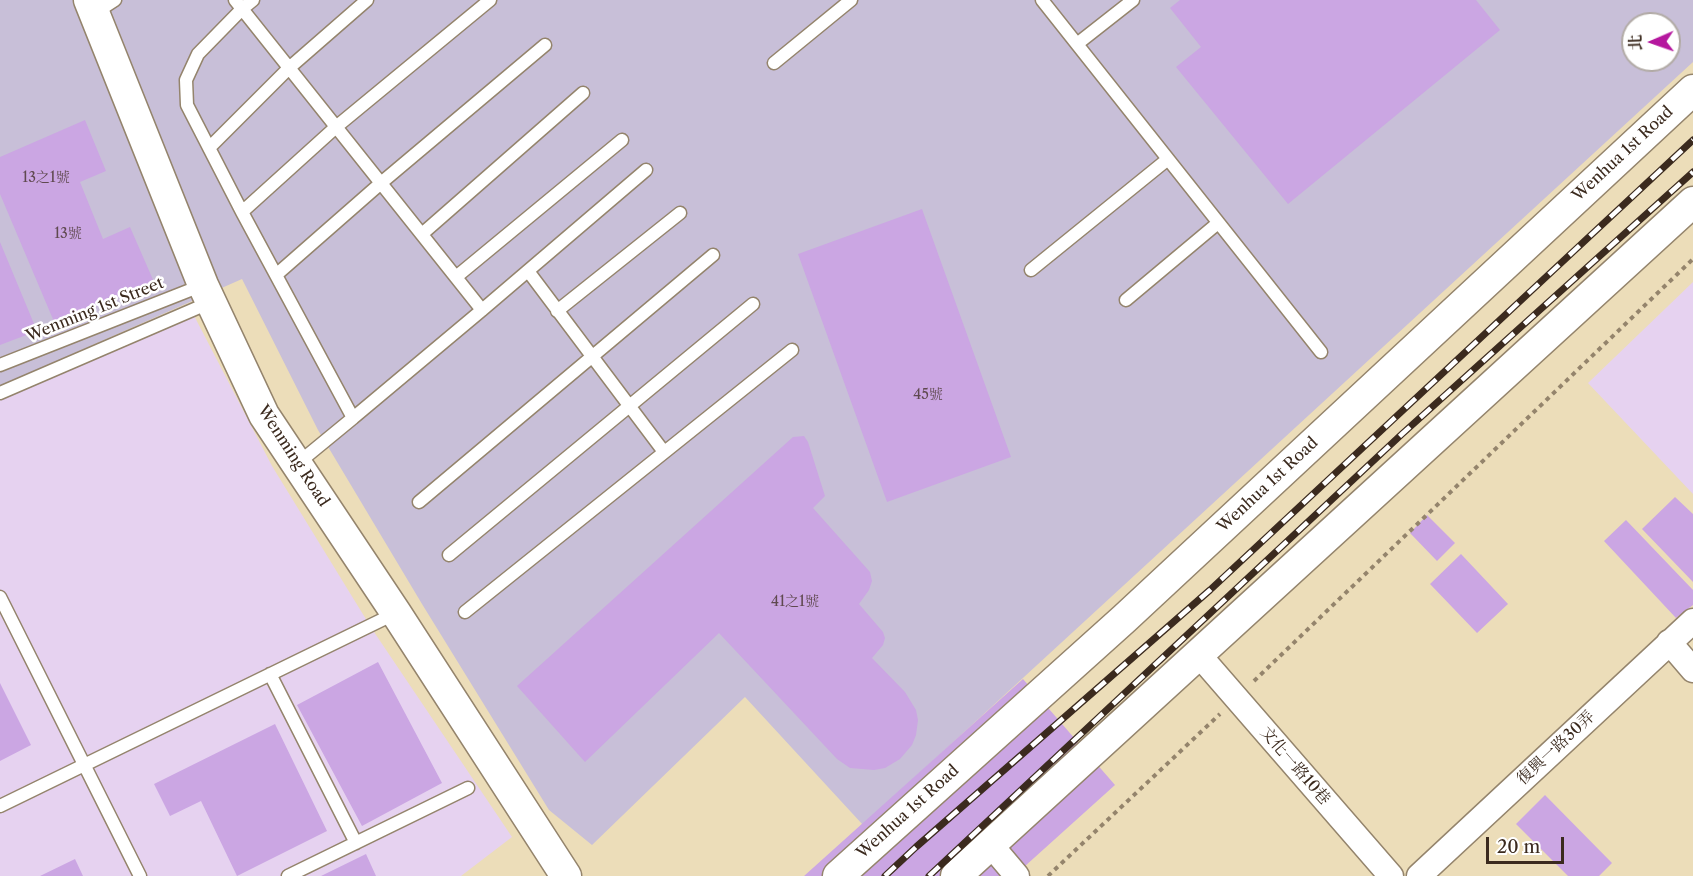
<!DOCTYPE html>
<html>
<head>
<meta charset="utf-8">
<style>
  body { margin:0 }
  #map { position:relative; width:1693px; height:876px; overflow:hidden; background:#ecddb9; font-family:"Libre Caslon Text","Noto Serif TC",serif }
  canvas { display:block }
  .north { position:absolute; left:1621px; top:12px; width:60px; height:60px; box-sizing:border-box; background:#fff; border:2px solid #b1aaa5; border-radius:50%; rotate:268deg; font-size:16px; font-weight:700; line-height:24px; text-align:center; color:#3b2a1e }
  .north::after { content:''; display:block; margin:auto; width:21px; height:27px; background:#b5179e; clip-path:polygon(50% 0,100% 100%,50% 72%,0 100%) }
  .scale { position:absolute; left:1486px; top:837px; width:78px; height:27px; box-sizing:border-box; border:3px solid #3b2a1e; border-top:0; padding-left:8px; font-size:18px; line-height:21px; white-space:nowrap; color:#3b2a1e; -webkit-text-stroke:4px #fff; paint-order:stroke }
</style>
</head>
<body>
<div id="map">
<canvas width="1693" height="876"></canvas>
<div class="north">北</div>
<div class="scale">20 m</div>
</div>
<script>
const ctx = document.querySelector('canvas').getContext('2d');
ctx.lineJoin = 'round';
function paint(path, color) { ctx.fillStyle = color; ctx.fill(path, 'evenodd'); }
const shape = rows => new Path2D(rows.map(r => 'M' + r).join(''));
function strokePath(path, color, width, dash) { ctx.strokeStyle = color; ctx.lineWidth = width; ctx.lineCap = dash ? 'butt' : 'round'; ctx.setLineDash(dash || []); ctx.stroke(path); }
function drawText(font, color, halo, rows, align = 'center') {
  ctx.font = font + ' "Libre Caslon Text","Noto Serif TC",serif'; ctx.lineWidth = 5; ctx.setLineDash([]); ctx.textBaseline = 'middle'; ctx.strokeStyle = halo; ctx.fillStyle = color; for (const [text, x, y, turn = 0] of rows) {
    ctx.save(); ctx.translate(x, y); ctx.rotate((+turn || 0) * Math.PI / 180); ctx.textAlign = isNaN(turn) ? turn : align; if (halo) ctx.strokeText(text, 0, 0); ctx.fillText(text, 0, 0); ctx.restore();
  }
}
const built = shape([
  [1693,282,1693,494,1588,383],
  [188,304,272,466,372,629,512,837,461,876,0,876,0,386]
]);
const industrial = shape([
  [0,0,1693,0,1693,62,863,825,745,697,592,845,549,810,422,604,318,430,242,279,0,386],
  [1633,24,1669,24,1669,60,1633,60]
]);
const building = shape([
  [1180,0,1476,0,1500,30,1288,204,1176,67,1201,47,1170,8],
  [85,120,106,171,80,182,103,239,130,227,154,282,55,324,0,194,0,157],
  [922,209,1011,457,887,502,798,254],
  [0,242,37,331,0,345],
  [804,436,808,442,825,496,813,508,870,572,872,581,869,590,859,604,883,632,885,638,883,645,872,658,905,692,916,710,918,720,916,735,912,745,900,759,885,768,874,770,850,768,837,759,719,633,585,762,517,686,793,437],
  [1675,497,1693,514,1693,582,1642,529],
  [1427,515,1455,543,1437,561,1410,533],
  [1626,520,1693,590,1693,605,1676,618,1604,541],
  [1461,554,1508,604,1477,633,1430,584],
  [378,662,442,783,362,826,297,705],
  [1023,679,1115,785,1014,876,804,876],
  [0,683,31,745,0,761],
  [275,724,327,831,237,876,201,801,170,816,154,784],
  [1545,795,1612,863,1599,876,1568,876,1516,824],
  [366,854,376,876,321,876],
  [75,859,83,876,40,876]
]);
const path = shape([
  [1254,681,1693,259],
  [1048,876,1220,714]
]);
const service = shape([
  [235,0,482,310],
  [253,0,242,9,198,54,186,80,187,105,242,212,353,418,482,310,646,170],
  [1042,0,1321,352],
  [95,13,115,0],
  [1077,44,1133,0],
  [774,63,851,0],
  [209,148,289,68,367,0],
  [242,212,336,127,490,0],
  [422,234,583,93],
  [1031,270,1168,159],
  [528,271,664,452],
  [276,275,381,183,545,45],
  [456,277,622,140],
  [1126,300,1218,223],
  [557,311,680,213],
  [0,365,203,285],
  [0,393,211,302],
  [297,464,353,418],
  [419,502,713,255],
  [449,555,753,304],
  [0,597,140,876],
  [465,612,792,350],
  [270,674,356,843],
  [0,806,396,613],
  [288,876,468,788]
]);
const minor = shape([
  [1669,642,1693,670],
  [1199,655,1391,876],
  [990,844,1017,876],
  [1419,876,1693,621]
]);
const tertiary = shape([
  [89,0,203,285,264,415,396,613,566,876],
  [838,876,1124,619,1693,90],
  [956,876,1693,202]
]);
const rail = shape([
  [885,876,916,847,1210,590,1693,140],
  [929,876,1402,434,1693,172]
]);
const numberNames = [
  ["13之1號",46,178],
  ["13號",68,234],
  ["45號",928,395],
  ["41之1號",795,602]
];
const streetNames = [
  ["Wenhua 1st Road",1623,154,-43],
  ["Wenming 1st Street",95,310,-22],
  ["Wenming Road",293,456,57],
  ["Wenhua 1st Road",1268,485,-43],
  ["復興一路30弄",1556,748,-43],
  ["文化一路10巷",1295,766,49],
  ["Wenhua 1st Road",908,812,-42]
];
paint(built, '#e6d2f0');
paint(industrial, '#c8bfd8');
paint(building, '#cba6e3');
strokePath(service, '#94846c', 15);
strokePath(minor, '#94846c', 27);
strokePath(tertiary, '#94846c', 33);
strokePath(path, '#94846c', 4, [4.5, 4.5]);
strokePath(service, '#fff', 12);
strokePath(minor, '#fff', 24);
strokePath(tertiary, '#fff', 30);
strokePath(rail, '#3b2a1e', 7);
strokePath(rail, '#fff', 4.5, [14]);
drawText('14px', '#5f494f', null, numberNames);
drawText('16px', '#3b2a1e', '#fff', streetNames);
</script>
</body>
</html>
